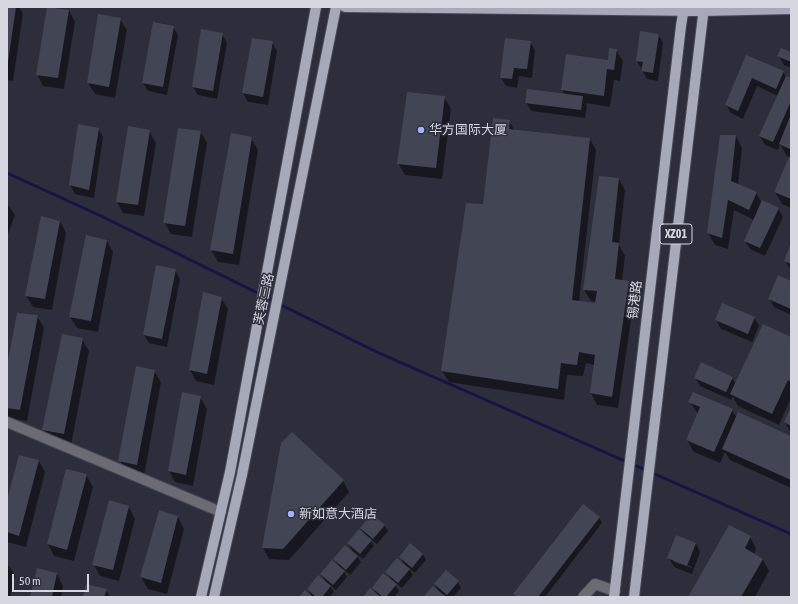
<!DOCTYPE html>
<html>
<head>
<meta charset="utf-8">
<style>
  body { margin:0 }
  #map { position:relative; width:798px; height:604px; overflow:hidden; background:#2c2e3b; font-family:"Asap Condensed",sans-serif }
  canvas { display:block }
  .frame { position:absolute; inset:0; border:8px solid #d6d8e1; pointer-events:none }
  .scale { position:absolute; left:12px; top:574px; width:77px; height:18px; box-sizing:border-box; border:2px solid #d6d8e1; border-top:0; padding-left:5px; font-size:12px; line-height:14px; white-space:nowrap; color:#d6d8e1; -webkit-text-stroke:3px #2c2e3b; paint-order:stroke }
</style>
</head>
<body>
<div id="map">
<canvas width="798" height="604"></canvas>
<div class="frame"></div>
<div class="scale">50 m</div>
</div>
<script>
const ctx = document.querySelector('canvas').getContext('2d');
ctx.lineJoin = 'round';
function paint(path, color) { ctx.fillStyle = color; ctx.fill(path, 'evenodd'); }
const shape = rows => new Path2D(rows.map(r => 'M' + r).join(''));
function strokePath(path, color, width, dash) { ctx.strokeStyle = color; ctx.lineWidth = width; ctx.lineCap = dash ? 'butt' : 'round'; ctx.setLineDash(dash || []); ctx.stroke(path); }
function drawText(font, color, halo, rows, align = 'center') {
  ctx.font = font + ' "Asap Condensed","Noto Sans SC",sans-serif'; ctx.lineWidth = 3; ctx.setLineDash([]); ctx.textBaseline = 'middle'; ctx.strokeStyle = halo; ctx.fillStyle = color; for (const [text, x, y, turn = 0] of rows) {
    ctx.save(); ctx.translate(x, y); ctx.rotate((+turn || 0) * Math.PI / 180); ctx.textAlign = isNaN(turn) ? turn : align; if (halo) ctx.strokeText(text, 0, 0); ctx.fillText(text, 0, 0); ctx.restore();
  }
}
const shadow = shape([
  [7,7,19,7,23,14,13,81,7,80],
  [48,7,69,10,75,22,64,89,43,86,37,74],
  [120,19,127,30,115,98,95,94,88,83],
  [173,27,178,35,167,95,148,91,143,83],
  [222,34,227,43,217,99,198,95,193,87],
  [658,34,663,43,658,81,647,79,637,61],
  [272,42,277,51,268,105,248,102,243,93],
  [530,42,535,50,532,78,519,76,517,88,506,86,501,78],
  [616,50,623,61,620,81,614,80,610,107,586,103,587,106,585,118,531,111,526,102,565,95,562,90,608,61],
  [791,53,791,68,784,65,779,56],
  [747,56,783,72,786,77,791,79,791,208,782,204,775,192,790,157,787,156,780,144,778,150,765,145,760,136,778,96,757,86,743,119,731,113,726,105],
  [444,97,451,109,442,179,405,175,398,163],
  [509,121,515,131,590,139,596,150,579,302,596,304,596,302,591,301,584,290,619,179,625,190,619,245,625,256,622,281,629,282,635,293,618,408,597,405,591,393,594,365,586,363,583,376,567,375,564,400,449,382,442,371,484,205],
  [98,129,103,137,94,198,75,194,70,185],
  [149,131,156,143,144,216,123,213,117,202],
  [201,132,207,143,192,237,171,234,164,222],
  [736,136,742,148,738,185,756,193,762,203,778,208,783,217,765,256,750,249,745,241,754,220,734,210,728,249,715,245,708,233],
  [251,138,258,150,239,265,218,262,211,250],
  [7,203,15,215,7,237],
  [60,221,66,233,52,310,33,307,26,296],
  [107,241,113,252,98,332,77,328,70,317],
  [791,246,791,270,785,261],
  [175,270,180,279,167,347,149,343,144,335],
  [791,282,791,315,774,307,769,298],
  [221,298,228,309,214,385,196,381,190,370],
  [37,316,44,328,27,421,7,418,7,372],
  [754,317,759,326,752,342,721,329,716,320],
  [791,338,791,398,779,425,738,406,733,397,731,400,700,386,695,378,732,378,736,384],
  [82,339,89,351,71,445,50,441,43,430],
  [154,371,161,382,144,476,126,473,120,461],
  [200,397,207,409,193,486,175,482,169,471],
  [690,402,732,410,737,418,791,437,791,488,730,460,725,452,720,463,694,452,687,440,698,414],
  [791,409,791,433,785,422],
  [39,461,45,472,26,547,7,542,7,504],
  [67,470,86,475,93,487,74,561,54,556,48,544],
  [343,481,349,492,289,560,269,559,263,548],
  [129,507,135,519,119,581,100,576,94,565],
  [160,512,178,517,184,529,167,594,148,589,141,577],
  [599,517,602,523,545,597,516,597,514,594],
  [384,525,388,531,377,544,369,538,374,546,363,559,355,553,361,562,350,575,343,569,347,577,336,590,329,584,334,592,329,597,312,597,308,589,326,582,321,574,339,566,334,559,353,552,348,543,366,536,361,528],
  [750,537,756,548,754,555,763,560,769,571,755,597,690,597],
  [696,543,700,552,692,574,674,567,669,558],
  [674,560,692,567,692,568,674,562],
  [423,554,426,560,415,573,408,567,413,575,402,588,393,581,399,591,394,597,364,597,377,595,373,588,392,581,387,572,405,565,400,557],
  [7,563,15,575,10,597,7,597],
  [38,570,57,574,63,586,61,597,31,597],
  [446,572,458,582,461,588,453,597,447,597,443,594,445,597,424,597,440,593,435,585],
  [106,590,110,597,84,597]
]);
const stream = shape([
  [7,173,101,216,274,301],
  [279,304,379,353,627,462],
  [632,464,791,534]
]);
const building = shape([
  [7,7,16,7,8,62,7,62],
  [47,7,69,10,58,78,36,75],
  [98,14,121,18,109,87,87,83],
  [153,22,174,26,163,87,142,83],
  [201,29,223,33,213,91,192,87],
  [640,31,659,34,653,73,641,71,643,62,636,61],
  [252,38,273,41,263,97,242,93],
  [505,38,531,41,527,69,514,68,512,79,500,78],
  [609,48,617,49,614,70,607,69,604,96,561,90,566,54,608,60],
  [781,48,791,52,791,62,777,56],
  [746,55,784,71,776,89,752,78,738,111,725,105],
  [786,76,791,78,791,101,773,142,759,136],
  [527,89,583,96,581,110,525,103],
  [407,92,445,96,436,168,397,164],
  [791,114,791,147,790,149,779,144],
  [493,118,510,120,509,129,590,138,572,300,595,303,597,291,583,290,599,176,619,178,612,242,619,243,615,279,629,281,612,397,590,393,595,355,579,352,577,365,561,363,558,389,441,371,466,203,483,204],
  [78,124,99,128,89,190,69,185],
  [128,126,150,130,138,205,116,202],
  [178,128,201,131,185,226,163,223],
  [231,133,252,137,233,254,210,250],
  [720,135,736,135,731,181,757,192,749,210,728,200,722,238,707,233],
  [789,157,791,158,791,199,774,192],
  [762,200,779,208,760,248,744,241],
  [41,216,60,221,45,299,25,296],
  [86,235,107,240,91,321,69,317],
  [791,243,791,264,784,261],
  [156,265,176,269,162,339,143,335],
  [778,275,791,281,791,309,768,299],
  [203,292,222,297,207,374,189,370],
  [722,303,755,317,748,334,715,320],
  [17,313,38,315,20,410,7,408,7,366],
  [763,324,791,337,791,382,788,380,772,414,730,394],
  [62,334,83,338,64,434,42,430],
  [701,362,733,377,726,392,694,378],
  [136,366,155,370,137,465,118,461],
  [182,392,201,396,186,475,168,471],
  [693,392,733,409,714,452,686,440,700,407,688,402],
  [791,407,791,426,784,422],
  [738,412,791,436,791,480,722,449],
  [292,432,344,480,283,549,262,548,281,443],
  [19,455,39,460,19,536,7,532,7,500],
  [66,469,87,474,67,550,47,544],
  [109,500,129,506,113,570,92,565],
  [583,504,600,517,538,597,517,597,513,594],
  [159,510,178,516,161,583,140,577],
  [372,514,385,525,373,539,360,528],
  [729,525,751,536,745,548,763,559,741,597,688,597],
  [359,529,372,540,360,554,347,543],
  [676,535,696,543,687,566,667,558],
  [410,543,423,554,412,568,399,557],
  [345,545,358,556,346,570,333,559],
  [397,558,410,569,398,583,385,572],
  [332,560,345,571,333,585,320,574],
  [37,568,57,573,52,597,30,597],
  [446,570,459,581,447,595,434,584],
  [383,573,397,584,386,597,383,597,372,588],
  [318,575,331,586,322,597,316,597,307,589],
  [86,584,107,589,104,597,83,597],
  [433,586,446,597,423,597],
  [370,588,381,597,363,597],
  [305,590,313,597,299,597]
]);
const minor = shape([
  [7,422,221,512],
  [583,597,595,584,615,591]
]);
const major = shape([
  [345,7,703,11,791,9],
  [201,597,230,472,316,7],
  [214,597,242,475,336,7],
  [614,597,681,26,684,7],
  [634,597,704,7]
]);
const markers = [
  [421,130,4,"#a4b2fc"],
  [291,514,4,"#a4b2fc"]
];
const shields = [
  [676,234,32]
];
const shieldNames = [
  ["XZ01",676,234]
];
const poiNames = [
  ["华方国际大厦",429,130],
  ["新如意大酒店",299,514]
];
const streetNames = [
  ["芙蓉三路",264,299,-78],
  ["锡港路",635,300,-83]
];
paint(shadow, '#0007');
strokePath(stream, '#141544', 3);
paint(building, '#424553');
strokePath(minor, '#474956', 12);
strokePath(major, '#474956', 12);
strokePath(minor, '#6b6c73', 10);
strokePath(major, '#a6a9b7', 10);
for (const [x, y, r, color] of markers) { const dot = new Path2D(); dot.arc(x, y, r, 0, 2 * Math.PI); ctx.fillStyle = color; ctx.fill(dot); strokePath(dot, '#2c2e3b', 1.5); }
for (const [x, y, w] of shields) { const box = new Path2D(); box.roundRect(x - w / 2, y - 10, w, 20, 3); ctx.fillStyle = '#2c2e3b'; ctx.fill(box); strokePath(box, '#d6d8e1', 1); }
drawText('bold 12px', '#d6d8e1', null, shieldNames);
drawText('13px', '#d6d8e1', '#2c2e3b', poiNames, 'left');
drawText('13px', '#d6d8e1', '#2c2e3b', streetNames);
</script>
</body>
</html>
